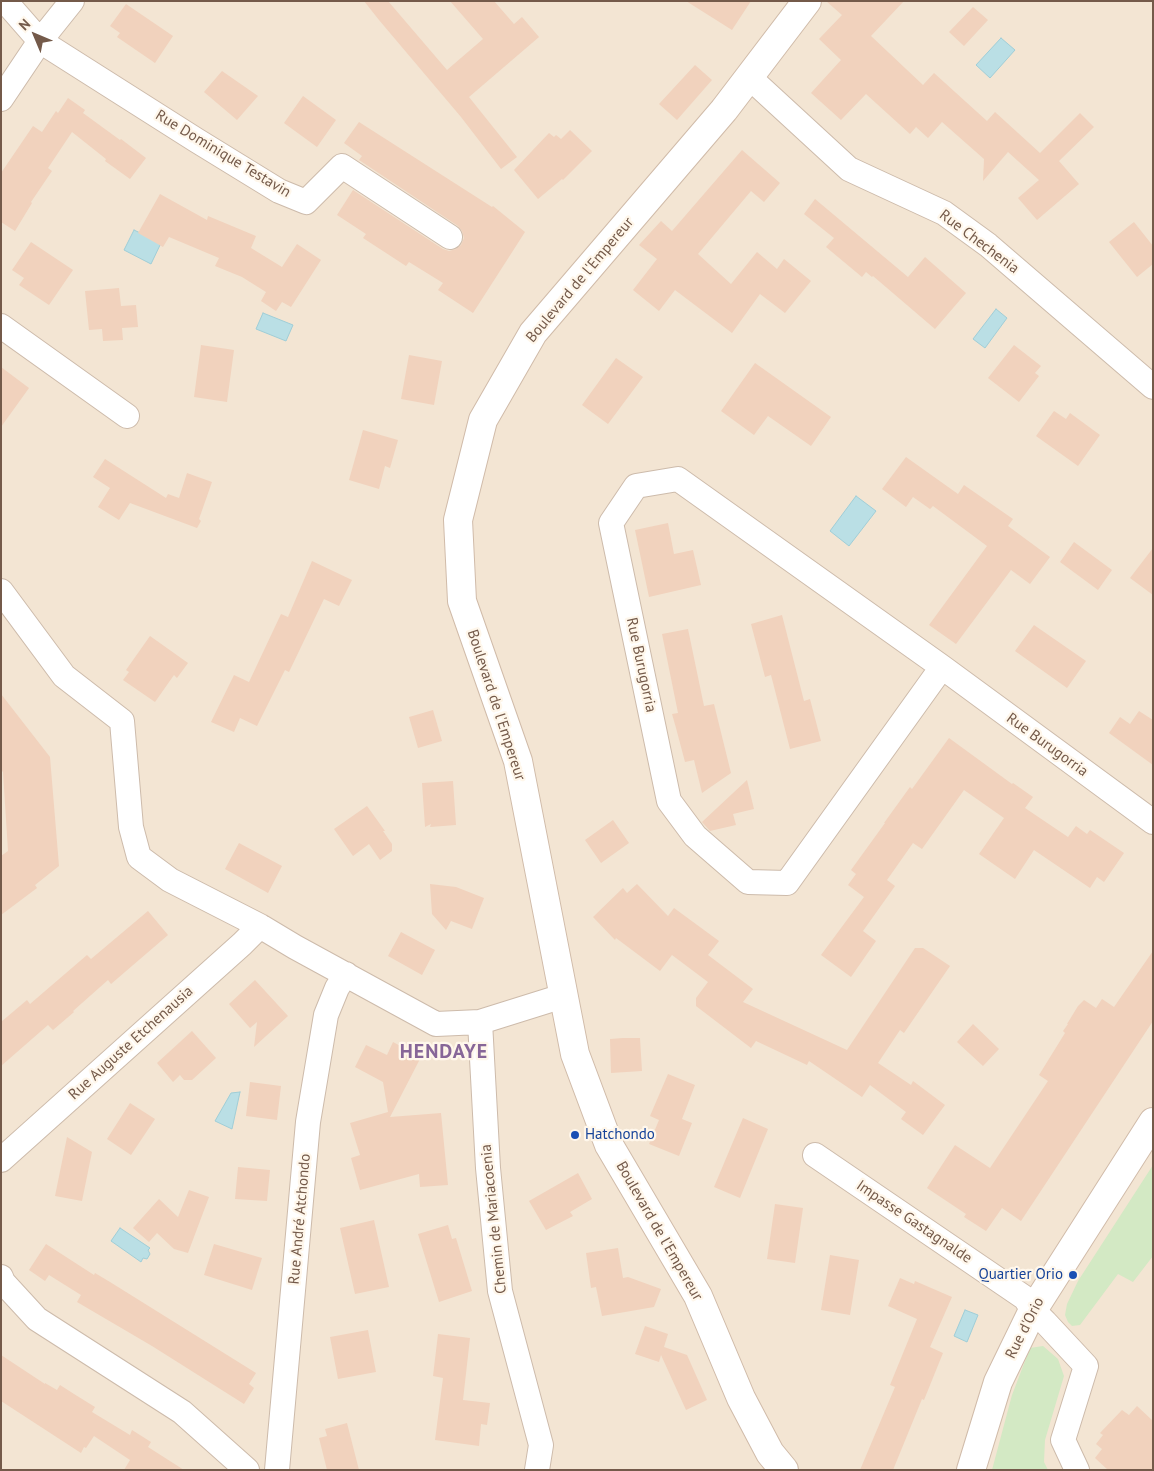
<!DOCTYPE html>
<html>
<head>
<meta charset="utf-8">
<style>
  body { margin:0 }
  #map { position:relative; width:1154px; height:1471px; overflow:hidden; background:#fcf3e5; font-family:"PT Sans",sans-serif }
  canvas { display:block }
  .frame { position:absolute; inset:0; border:2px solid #745a4a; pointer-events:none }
  .north { position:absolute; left:10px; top:10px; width:50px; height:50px; -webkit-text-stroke:4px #fff7eb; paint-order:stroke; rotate:315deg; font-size:14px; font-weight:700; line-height:20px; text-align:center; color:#745a4a }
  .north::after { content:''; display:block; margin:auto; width:18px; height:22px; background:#745a4a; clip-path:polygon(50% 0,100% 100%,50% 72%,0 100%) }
</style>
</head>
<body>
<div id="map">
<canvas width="1154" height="1471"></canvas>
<div class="frame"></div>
<div class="north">N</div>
</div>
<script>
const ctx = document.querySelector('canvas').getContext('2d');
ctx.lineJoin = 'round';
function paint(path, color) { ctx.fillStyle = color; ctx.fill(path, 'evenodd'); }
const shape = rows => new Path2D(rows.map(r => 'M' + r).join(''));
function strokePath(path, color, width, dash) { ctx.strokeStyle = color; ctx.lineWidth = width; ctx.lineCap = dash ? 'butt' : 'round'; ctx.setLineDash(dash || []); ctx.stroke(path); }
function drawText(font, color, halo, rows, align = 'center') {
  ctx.font = font + ' "PT Sans",sans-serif'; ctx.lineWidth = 4.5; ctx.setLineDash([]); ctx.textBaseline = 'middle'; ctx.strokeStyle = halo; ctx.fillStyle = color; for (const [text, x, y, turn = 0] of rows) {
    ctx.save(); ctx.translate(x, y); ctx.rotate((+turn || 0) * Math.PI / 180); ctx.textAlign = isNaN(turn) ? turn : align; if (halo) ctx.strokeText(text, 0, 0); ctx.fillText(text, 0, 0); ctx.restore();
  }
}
const residential = shape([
  [1,1,1153,1,1153,1470,1,1470]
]);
const green = shape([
  [1153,1165,1153,1256,1133,1282,1118,1274,1080,1325,1072,1326,1068,1322,1065,1315,1067,1304,1078,1281],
  [1043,1346,1058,1359,1064,1376,1045,1440,1044,1462,1048,1470,992,1470,1012,1395,1030,1348]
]);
const water = shape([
  [1001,38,1015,50,990,78,976,65,1001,38],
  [134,230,161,243,151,264,124,250,134,230],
  [996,309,1007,318,985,348,973,339,996,309],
  [263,313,293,325,286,341,256,329,263,313],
  [856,496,876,511,849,546,830,531,856,496],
  [240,1092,232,1129,215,1121,231,1093,240,1092],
  [120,1228,150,1248,148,1250,150,1254,147,1259,143,1258,141,1262,111,1241,120,1228],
  [965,1310,978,1315,967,1342,954,1336,965,1310]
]);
const building = shape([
  [364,1,388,1,447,70,483,39,450,1,494,1,514,24,522,17,539,37,469,97,517,157,501,169,461,117,379,20],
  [686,1,751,1,732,30],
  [826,1,904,1,871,36,923,85,934,73,987,121,995,112,1040,153,1080,113,1094,127,1059,161,1079,184,1037,220,1018,198,1039,180,1008,152,983,181,984,159,942,122,928,138,916,127,910,134,866,94,841,120,811,93,841,60,819,39,842,15],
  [126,4,173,36,155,63,117,37,120,33,110,26],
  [973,7,988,20,964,46,949,32],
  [695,65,712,80,677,120,659,104],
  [222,71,258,96,237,120,204,92],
  [303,96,336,120,317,147,284,123],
  [68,98,85,110,83,113,120,140,121,139,146,158,130,179,105,161,106,159,72,132,48,168,52,171,31,202,32,203,15,231,1,222,1,173,33,126,42,132,56,111,58,113],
  [359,122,492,207,493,206,525,232,473,313,438,290,443,283,409,262,406,266,363,238,366,234,337,215,353,190,443,249,449,251,456,249,461,245,464,238,462,231,458,226,359,160,362,156,344,143],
  [570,130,592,151,563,180,562,179,538,199,514,170,549,133,554,137,556,135,561,139],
  [742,150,780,183,764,202,751,191,698,254,731,284,757,252,777,269,784,259,811,281,785,313,760,294,732,333,675,290,659,311,633,290,657,259,639,245,661,221,672,231],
  [160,194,207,220,208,216,256,236,251,248,282,267,297,244,321,260,291,307,282,302,276,311,261,301,266,292,242,277,215,266,219,258,169,237,163,247,138,233],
  [815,199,908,277,925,257,966,293,935,329,873,276,872,277,866,272,862,277,826,247,834,238,804,214],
  [1134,222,1153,246,1153,264,1137,277,1109,242],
  [31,242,73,270,49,305,19,285,24,278,12,270],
  [119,288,121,306,136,305,138,327,122,328,123,340,103,341,102,329,89,330,85,291],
  [201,345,234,350,227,402,194,397],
  [1014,345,1041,366,1035,373,1039,376,1019,402,988,378],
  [409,355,442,361,434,405,401,399],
  [616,358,643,377,608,424,582,405],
  [755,363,831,417,811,446,768,416,754,435,721,411],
  [1,367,29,388,1,427],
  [1054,411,1066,419,1070,413,1100,435,1078,466,1036,436],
  [363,430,398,440,390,468,385,466,379,489,349,480],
  [906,457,958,494,964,485,1013,519,1008,526,1050,557,1030,584,1011,570,956,644,929,625,987,546,933,506,930,509,913,497,906,507,882,489],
  [105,459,166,498,168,494,179,498,187,473,212,482,199,519,201,521,197,528,130,503,119,520,98,507,110,488,93,477],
  [668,523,674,554,693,550,701,585,649,597,635,530],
  [1074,542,1112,570,1098,590,1060,562],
  [1153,548,1153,595,1130,578],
  [312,561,352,580,339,606,324,599,289,672,285,670,257,726,240,718,234,732,211,722,234,675,249,682,281,614,288,617],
  [782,615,804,701,810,699,821,741,790,749,771,675,765,677,751,624],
  [1034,625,1086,661,1067,688,1015,651],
  [688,629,704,706,714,704,731,773,702,793,694,760,685,762,676,728,672,714,678,713,662,634],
  [150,636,188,663,177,678,174,675,155,702,123,680,129,672,126,670],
  [1,694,50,757,59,866,35,885,37,888,1,915,1,856,8,851,3,772,1,770],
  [433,710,442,741,418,748,409,717],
  [1139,711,1153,720,1153,765,1109,733,1120,717,1130,724],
  [949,738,1012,784,1013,783,1033,797,1025,808,1068,837,1076,826,1087,834,1090,830,1124,853,1104,882,1097,877,1090,888,1034,850,1015,879,979,854,1004,818,964,790,922,849,913,843,887,880,895,886,863,931,876,941,851,977,821,955,864,897,848,885,856,874,851,870,885,823,884,823,910,787,912,789],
  [747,780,754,809,733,814,736,825,710,831,702,822],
  [453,781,456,825,430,827,431,824,425,827,422,783],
  [367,806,385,831,383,831,392,844,392,851,380,860,369,844,353,856,334,829],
  [613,820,629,843,601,863,585,840],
  [239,843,282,866,268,893,225,869],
  [430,884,456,887,484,898,472,929,451,921,446,930,432,914],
  [637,884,668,916,674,908,719,941,708,955,753,989,743,1002,847,1050,915,948,923,948,950,966,904,1033,900,1030,878,1063,911,1085,913,1081,945,1105,923,1135,901,1119,906,1112,870,1085,862,1097,809,1061,807,1065,756,1041,751,1048,696,1006,696,998,708,982,672,955,660,971,616,938,615,940,593,917,623,888,627,893],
  [148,911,168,935,111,984,108,980,73,1011,74,1012,53,1030,48,1025,1,1066,1,1022,27,1000,30,1004,87,955,91,959],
  [401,932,435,950,422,975,388,956],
  [1153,951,1153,1021,1021,1221,1002,1208,986,1231,964,1217,966,1214,927,1188,955,1145,990,1168,1048,1081,1039,1075,1065,1033,1063,1031,1068,1024,1067,1024,1078,1006,1084,1000,1096,1008,1102,999,1114,1007],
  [255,980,288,1016,254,1047,257,1022,250,1028,229,1004],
  [973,1024,999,1049,983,1066,957,1042],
  [192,1031,216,1058,192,1080,184,1080,180,1075,173,1082,157,1063],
  [623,1038,640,1038,642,1071,611,1073,610,1039],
  [393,1042,421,1057,390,1117,441,1113,448,1185,420,1187,419,1174,360,1190,351,1158,360,1155,350,1123,388,1112,383,1082,355,1067,366,1045,387,1055],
  [668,1074,695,1085,682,1119,692,1123,679,1156,649,1144,659,1120,650,1116],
  [250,1082,281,1086,277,1120,246,1116],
  [130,1103,155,1119,131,1155,107,1139],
  [743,1118,768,1129,740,1198,714,1187],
  [67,1137,92,1152,82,1201,55,1196],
  [238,1167,270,1170,267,1201,235,1199],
  [578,1173,592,1199,570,1212,573,1216,546,1230,529,1201],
  [189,1190,209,1197,188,1253,174,1249,157,1233,149,1242,133,1228,159,1199,178,1217],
  [775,1204,803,1208,795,1263,767,1259],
  [374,1220,389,1287,355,1294,340,1228],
  [448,1225,452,1239,456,1238,472,1291,439,1302,418,1234],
  [46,1244,94,1275,95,1273,110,1282,256,1373,249,1384,254,1388,244,1404,152,1346,77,1302,81,1295,49,1275,45,1281,29,1270],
  [214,1244,262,1258,252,1290,204,1275],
  [618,1248,623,1278,628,1277,661,1289,654,1307,602,1316,596,1287,591,1288,586,1253],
  [830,1255,859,1260,850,1315,821,1310],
  [900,1278,914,1284,915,1281,952,1297,930,1347,943,1353,924,1400,922,1399,893,1470,860,1470,895,1387,890,1385,917,1319,888,1306],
  [645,1326,668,1334,664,1347,687,1355,707,1400,686,1410,661,1355,659,1362,635,1354],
  [368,1330,376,1372,338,1379,330,1337],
  [438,1334,470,1338,463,1400,490,1403,487,1425,481,1424,479,1446,435,1440,443,1378,433,1376],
  [1,1355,45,1384,45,1383,57,1390,60,1385,74,1394,95,1407,92,1412,130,1435,132,1430,151,1442,148,1447,184,1470,124,1470,130,1460,94,1436,86,1448,84,1447,81,1453,1,1401],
  [1137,1406,1153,1421,1153,1470,1108,1470,1095,1458,1102,1449,1096,1444,1103,1435,1100,1433,1122,1410,1129,1415],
  [347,1423,359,1470,327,1470,319,1438,327,1436,325,1429]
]);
const street = shape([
  [5,1,40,41,196,140,279,191,306,202,342,166,450,237],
  [749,77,849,169,944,213,988,245,1153,387],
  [1,99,40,41,72,1],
  [1,326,127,416],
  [1,591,64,676,122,721,131,827,139,857,170,880,260,926,295,947,436,1024,480,1022,563,996],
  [942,667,787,883,748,882,695,836,669,801,611,523,636,486,678,479,942,667,1153,822],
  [480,1022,488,1168,500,1291,541,1445,537,1470],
  [815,1155,1025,1298,1033,1310,1045,1322,1086,1366,1063,1440,1077,1470],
  [1,1160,242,944,260,926],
  [1,1277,3,1282,37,1319,182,1412,247,1470],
  [277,1470,308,1122,326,1015,337,988,346,974]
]);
const secondary = shape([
  [784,1470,770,1453,741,1398,698,1296,609,1145,575,1054,518,761,462,601,458,520,483,420,533,333,724,110,807,1],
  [971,1470,998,1382,1033,1310,1153,1122]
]);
const markers = [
  [575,1135,5,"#1a4fb4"],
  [1073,1275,5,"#1a4fb4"]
];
const streetNames = [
  ["Rue Dominique Testavin",223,154,31],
  ["Rue Chechenia",979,242,37],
  ["Boulevard de l'Empereur",580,280,-50],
  ["Rue Burugorria",641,665,78],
  ["Boulevard de l'Empereur",496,705,72],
  ["Rue Burugorria",1047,745,36],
  ["Rue Auguste Etchenausia",131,1043,-42],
  ["Rue André Atchondo",300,1219,-85],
  ["Chemin de Mariacoenia",494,1219,-96],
  ["Impasse Gastagnalde",914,1222,34],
  ["Boulevard de l'Empereur",659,1231,60],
  ["Rue d'Orio",1025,1328,-63]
];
const transitNames = [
  ["Hatchondo",585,1135],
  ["Quartier Orio",1063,1275,"right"]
];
const districtNames = [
  ["HENDAYE",444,1052]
];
paint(residential, '#f3e5d3');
paint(green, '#d3e9c4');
paint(water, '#badfe5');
strokePath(water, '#a0ced7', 1);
paint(building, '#f1d2bd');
strokePath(street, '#cdbbab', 26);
strokePath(secondary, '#d0bba9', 30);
strokePath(street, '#fff', 24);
strokePath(secondary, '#fff', 28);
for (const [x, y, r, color] of markers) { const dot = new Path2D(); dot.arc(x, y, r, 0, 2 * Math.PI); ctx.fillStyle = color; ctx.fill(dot); strokePath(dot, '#fff7eb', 2); }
drawText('15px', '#745a4a', '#fff7eb', streetNames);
drawText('15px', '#164399', '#fff7eb', transitNames, 'left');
ctx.letterSpacing = '1px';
drawText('bold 20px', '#876698', '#fff7eb', districtNames);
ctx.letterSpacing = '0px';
</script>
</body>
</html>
